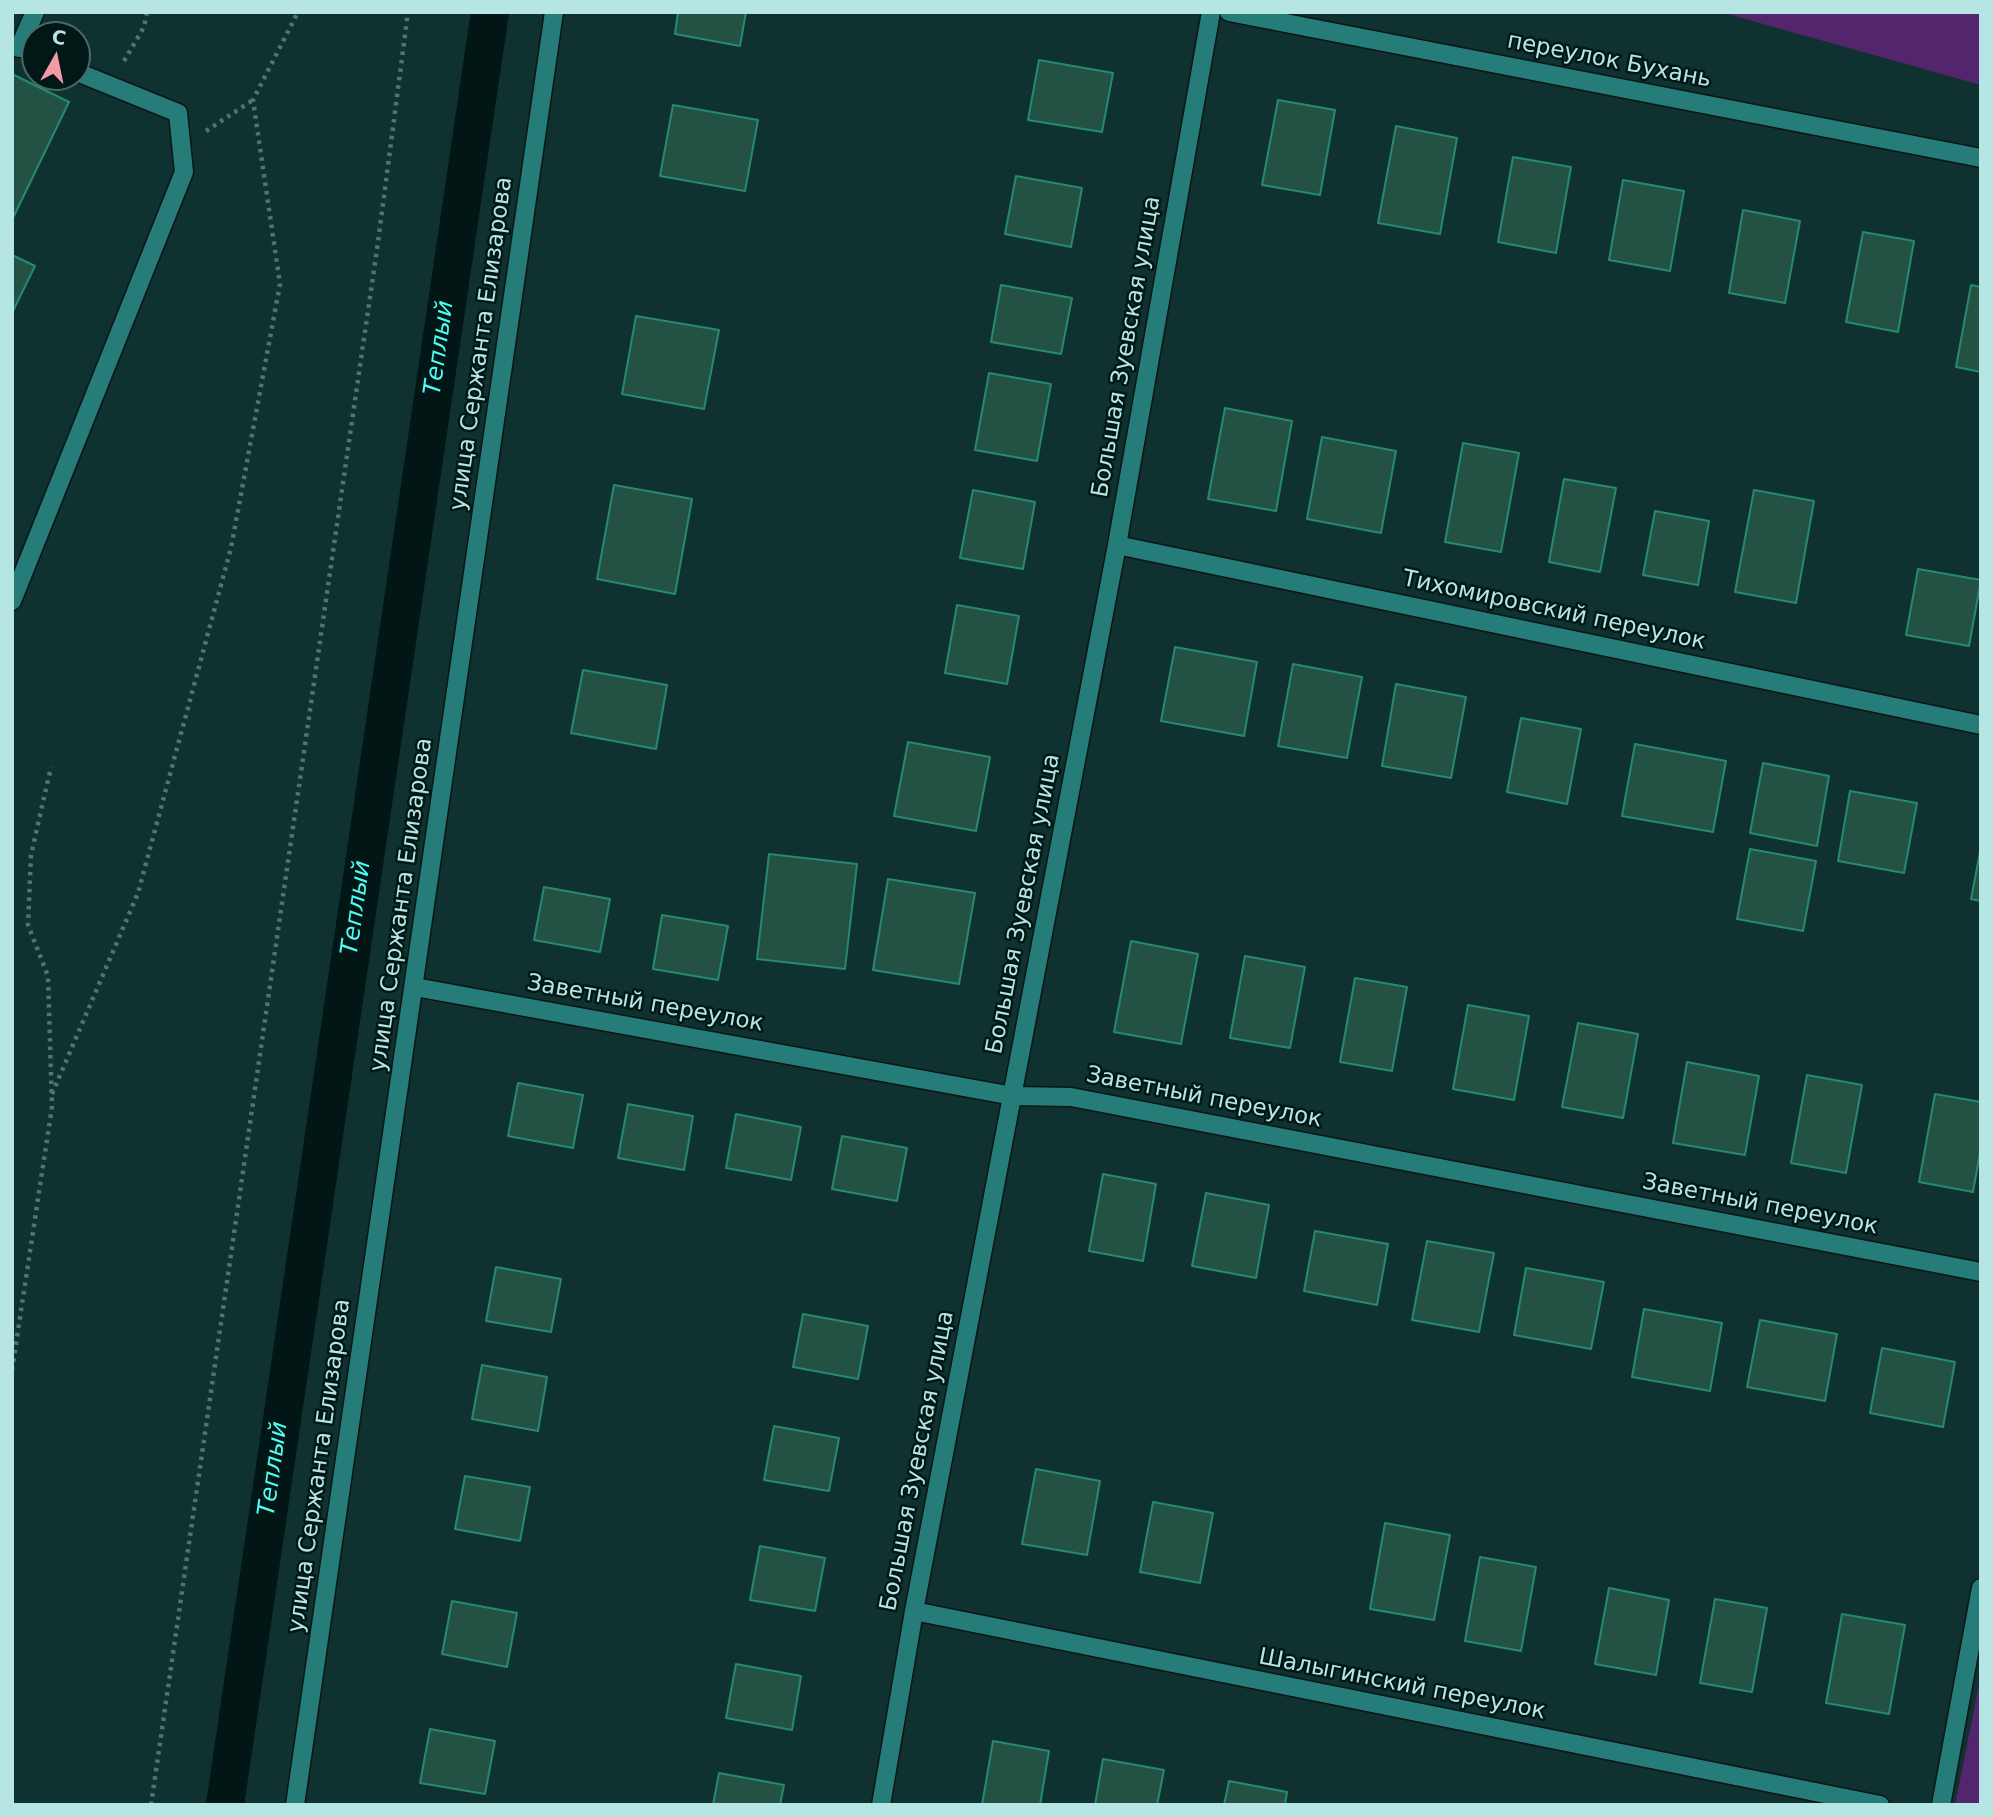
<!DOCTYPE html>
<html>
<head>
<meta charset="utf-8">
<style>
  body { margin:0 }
  #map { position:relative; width:1993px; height:1817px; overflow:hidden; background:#0f3230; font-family:"DejaVu Sans",sans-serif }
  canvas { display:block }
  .frame { position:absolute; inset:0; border:14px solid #b6e6e3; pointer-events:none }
  .north { position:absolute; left:21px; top:21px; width:70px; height:70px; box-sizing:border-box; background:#021817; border:2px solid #4a6a69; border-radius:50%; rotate:9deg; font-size:19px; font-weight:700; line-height:28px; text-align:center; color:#b6e6e3 }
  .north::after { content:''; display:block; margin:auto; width:24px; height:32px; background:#f49aa6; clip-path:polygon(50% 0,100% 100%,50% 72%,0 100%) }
</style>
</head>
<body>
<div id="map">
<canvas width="1993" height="1817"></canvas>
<div class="frame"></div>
<div class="north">С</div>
</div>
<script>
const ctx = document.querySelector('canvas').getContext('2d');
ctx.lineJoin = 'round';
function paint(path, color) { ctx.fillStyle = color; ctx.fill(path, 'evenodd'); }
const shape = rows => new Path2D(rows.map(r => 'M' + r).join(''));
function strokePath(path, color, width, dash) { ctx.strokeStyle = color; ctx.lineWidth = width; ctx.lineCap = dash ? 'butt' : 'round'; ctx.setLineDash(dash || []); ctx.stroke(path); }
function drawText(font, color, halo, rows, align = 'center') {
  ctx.font = font + ' "DejaVu Sans",sans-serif'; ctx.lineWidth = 5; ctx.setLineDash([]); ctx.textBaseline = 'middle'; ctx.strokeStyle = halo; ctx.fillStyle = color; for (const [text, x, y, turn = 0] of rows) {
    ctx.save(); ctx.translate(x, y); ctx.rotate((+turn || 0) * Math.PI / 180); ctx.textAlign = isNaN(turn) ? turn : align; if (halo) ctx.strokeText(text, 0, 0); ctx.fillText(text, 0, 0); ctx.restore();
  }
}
const green = shape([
  [1721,12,1981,12,1981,85,1795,33],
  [1981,1674,1981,1805,1955,1805]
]);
const canal = shape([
  [225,1805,490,12]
]);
const building = shape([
  [678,12,746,12,740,46,675,34,678,12],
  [1039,60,1113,73,1102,132,1028,120,1039,60],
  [12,74,69,102,12,220,12,74],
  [1278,100,1335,110,1320,195,1262,185,1278,100],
  [673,105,758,120,745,191,660,176,673,105],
  [1396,126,1457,138,1440,234,1378,223,1396,126],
  [1513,157,1571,167,1556,253,1498,242,1513,157],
  [1016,176,1082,188,1071,247,1005,234,1016,176],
  [1623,180,1684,191,1670,271,1609,260,1623,180],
  [1743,210,1800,221,1785,303,1729,293,1743,210],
  [1863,232,1914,241,1898,332,1846,322,1863,232],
  [12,255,35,266,12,313,12,255],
  [1001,285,1072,298,1061,354,991,342,1001,285],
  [1971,285,1981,287,1981,372,1956,367,1971,285],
  [636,316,719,330,704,409,622,394,636,316],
  [989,373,1051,384,1037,461,975,450,989,373],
  [1225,408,1292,421,1276,511,1208,499,1225,408],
  [1322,437,1396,451,1381,533,1307,519,1322,437],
  [1463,443,1519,453,1501,552,1445,542,1463,443],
  [1564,479,1616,488,1600,572,1549,562,1564,479],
  [614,485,692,499,675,594,597,579,614,485],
  [973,490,1035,502,1023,569,960,558,973,490],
  [1754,490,1814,501,1796,603,1735,592,1754,490],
  [1655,511,1709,521,1698,585,1643,575,1655,511],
  [1918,569,1981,580,1969,646,1906,635,1918,569],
  [957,605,1019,616,1007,684,945,673,957,605],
  [1175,647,1257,662,1244,736,1161,721,1175,647],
  [1293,664,1362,677,1347,758,1278,746,1293,664],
  [583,670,667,685,656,749,571,733,583,670],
  [1396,684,1466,697,1451,778,1382,766,1396,684],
  [1521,718,1581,729,1567,804,1507,792,1521,718],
  [908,742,990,757,976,831,894,816,908,742],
  [1635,744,1726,761,1713,832,1622,816,1635,744],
  [1763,763,1829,776,1817,846,1750,833,1763,763],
  [1850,791,1917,803,1904,873,1838,861,1850,791],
  [1981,847,1981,901,1971,899,1981,847],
  [1750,849,1816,861,1803,931,1737,919,1750,849],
  [769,854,857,864,845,969,757,959,769,854],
  [888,879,975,893,959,984,873,970,888,879],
  [544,887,610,899,600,952,534,940,544,887],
  [662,915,728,926,718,980,653,969,662,915],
  [1131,941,1198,954,1181,1044,1114,1032,1131,941],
  [1245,956,1305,967,1290,1048,1230,1038,1245,956],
  [1355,978,1407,987,1392,1071,1340,1062,1355,978],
  [1468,1005,1529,1016,1514,1100,1453,1089,1468,1005],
  [1578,1023,1638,1034,1623,1118,1562,1107,1578,1023],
  [1687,1062,1759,1076,1745,1155,1673,1143,1687,1062],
  [1807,1075,1862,1085,1846,1173,1791,1163,1807,1075],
  [518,1083,583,1095,573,1148,508,1136,518,1083],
  [1935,1094,1981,1102,1981,1147,1973,1192,1919,1182,1935,1094],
  [628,1104,693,1116,684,1170,618,1158,628,1104],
  [736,1114,801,1127,791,1180,726,1168,736,1114],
  [842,1136,907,1148,897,1201,832,1189,842,1136],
  [1103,1174,1156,1184,1143,1261,1089,1251,1103,1174],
  [1206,1193,1269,1205,1256,1278,1192,1266,1206,1193],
  [1315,1231,1388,1244,1377,1305,1304,1291,1315,1231],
  [1427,1241,1494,1253,1479,1332,1412,1320,1427,1241],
  [496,1267,561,1279,551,1332,486,1321,496,1267],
  [1526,1268,1604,1282,1591,1349,1514,1335,1526,1268],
  [1644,1309,1722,1323,1710,1391,1632,1377,1644,1309],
  [803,1314,868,1326,858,1379,793,1367,803,1314],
  [1760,1320,1837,1334,1825,1401,1747,1387,1760,1320],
  [1882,1348,1955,1362,1943,1427,1870,1413,1882,1348],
  [482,1365,547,1377,538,1431,472,1419,482,1365],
  [774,1426,839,1438,829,1491,764,1480,774,1426],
  [1036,1469,1100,1481,1087,1555,1022,1544,1036,1469],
  [465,1476,530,1487,520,1541,455,1529,465,1476],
  [1153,1502,1213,1513,1200,1583,1140,1572,1153,1502],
  [1385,1523,1450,1535,1434,1620,1370,1609,1385,1523],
  [760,1546,825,1558,815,1611,750,1600,760,1546],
  [1480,1557,1536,1567,1521,1651,1465,1641,1480,1557],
  [1609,1588,1669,1600,1656,1675,1595,1664,1609,1588],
  [1715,1599,1767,1608,1752,1692,1700,1683,1715,1599],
  [452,1601,517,1613,507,1667,442,1654,452,1601],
  [1842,1614,1905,1625,1889,1714,1826,1703,1842,1614],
  [736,1664,801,1676,792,1730,726,1718,736,1664],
  [430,1729,495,1741,485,1794,420,1783,430,1729],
  [993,1741,1049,1751,1040,1805,982,1805,993,1741],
  [1103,1759,1164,1770,1157,1805,1095,1805,1103,1759],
  [719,1773,784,1785,780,1805,713,1805,719,1773],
  [1229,1781,1287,1792,1285,1805,1224,1805,1229,1781]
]);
const path = shape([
  [124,61,144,27,147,12],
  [206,131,253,100],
  [52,1094,138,893,231,548,280,284,253,100,298,12],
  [12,1370,52,1107,48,976,28,925,31,855,51,767],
  [151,1805,378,242,408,12]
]);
const minor = shape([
  [1229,12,1981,158],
  [19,48,35,12],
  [1117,545,1981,725],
  [12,601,184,172,178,113,77,72],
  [415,987,1013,1096,1071,1097,1981,1272],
  [914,1611,1880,1805],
  [295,1805,554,12],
  [881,1805,914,1611,1117,545,1211,12],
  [1941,1805,1981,1588]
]);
const streetNames = [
  ["переулок Бухань",1609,61,11],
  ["улица Сержанта Елизарова",482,344,-82],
  ["Большая Зуевская улица",1127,347,-80],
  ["Тихомировский переулок",1554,611,12],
  ["Большая Зуевская улица",1024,904,-79],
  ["улица Сержанта Елизарова",402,905,-82],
  ["Заветный переулок",645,1004,10],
  ["Заветный переулок",1204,1098,11],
  ["Заветный переулок",1760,1205,11],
  ["Большая Зуевская улица",918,1461,-79],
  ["улица Сержанта Елизарова",320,1466,-82],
  ["Шалыгинский переулок",1402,1685,11]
];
const waterNames = [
  ["Теплый",440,348,-82],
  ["Теплый",357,908,-82],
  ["Теплый",274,1469,-82]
];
paint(green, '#53256d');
strokePath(canal, '#021615', 38);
paint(building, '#235244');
strokePath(building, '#258a70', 2);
strokePath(minor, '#091716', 21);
strokePath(path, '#4d7572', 4.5, [3.5, 5]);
strokePath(minor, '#267c78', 18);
drawText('23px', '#b6e6e3', '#021817', streetNames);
drawText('italic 24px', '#4ffcf5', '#021817', waterNames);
</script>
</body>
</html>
